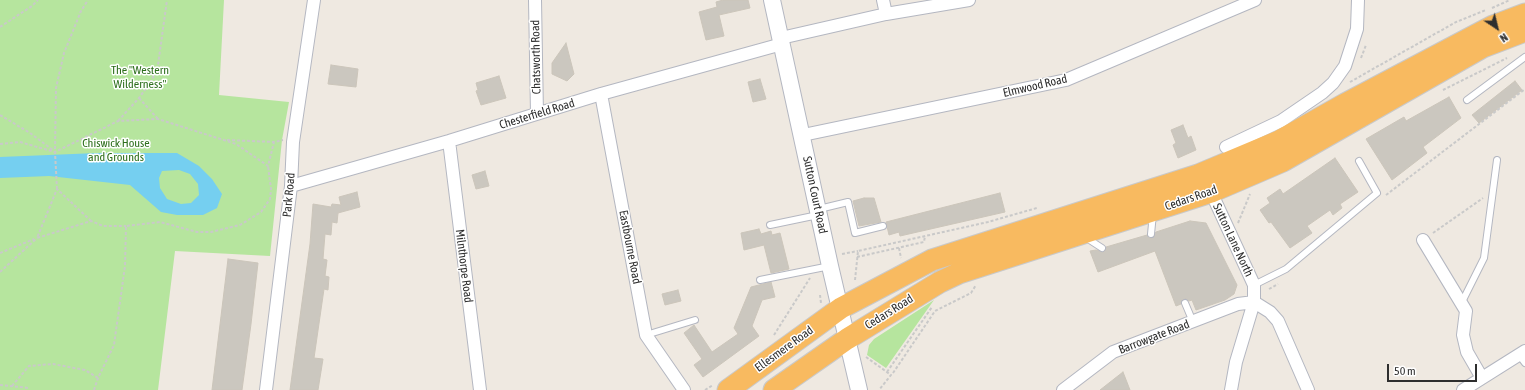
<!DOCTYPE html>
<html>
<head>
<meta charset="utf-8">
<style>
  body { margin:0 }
  #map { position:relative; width:1525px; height:390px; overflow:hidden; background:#efe9e1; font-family:"Asap Condensed",sans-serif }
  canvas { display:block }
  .north { position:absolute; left:1477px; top:8px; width:40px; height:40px; -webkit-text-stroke:3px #fff; paint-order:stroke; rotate:145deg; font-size:11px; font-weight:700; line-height:16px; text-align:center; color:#2e2e2e }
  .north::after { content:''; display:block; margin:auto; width:14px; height:18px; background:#2e2e2e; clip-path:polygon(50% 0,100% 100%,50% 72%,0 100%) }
  .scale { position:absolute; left:1387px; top:364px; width:90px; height:18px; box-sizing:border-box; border:2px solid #2e2e2e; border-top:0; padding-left:5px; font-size:12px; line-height:14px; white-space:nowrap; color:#2e2e2e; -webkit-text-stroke:3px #fff; paint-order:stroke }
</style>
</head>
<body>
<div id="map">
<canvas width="1525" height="390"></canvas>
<div class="north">N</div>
<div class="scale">50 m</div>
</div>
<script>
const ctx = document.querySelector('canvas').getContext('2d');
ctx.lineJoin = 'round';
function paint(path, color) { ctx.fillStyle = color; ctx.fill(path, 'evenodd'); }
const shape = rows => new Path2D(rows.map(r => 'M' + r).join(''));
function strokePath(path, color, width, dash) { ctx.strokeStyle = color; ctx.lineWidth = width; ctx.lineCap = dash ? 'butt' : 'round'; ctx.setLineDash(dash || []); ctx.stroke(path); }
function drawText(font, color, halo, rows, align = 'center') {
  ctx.font = font + ' "Asap Condensed",sans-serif'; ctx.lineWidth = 3; ctx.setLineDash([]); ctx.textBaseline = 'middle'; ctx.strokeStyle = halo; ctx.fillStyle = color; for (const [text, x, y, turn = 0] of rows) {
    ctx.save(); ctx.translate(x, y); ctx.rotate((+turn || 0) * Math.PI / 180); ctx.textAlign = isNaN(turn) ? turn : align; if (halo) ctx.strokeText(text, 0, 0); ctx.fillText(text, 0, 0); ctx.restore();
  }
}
const green = shape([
  [0,0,224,0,219,95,289,102,282,140,270,256,175,251,158,390,0,390],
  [934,300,886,368,867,355,869,345,874,339]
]);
const water = shape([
  [97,153,177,153,199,166,212,179,222,194,217,208,203,215,177,215,161,212,130,185,49,176,0,178,0,157],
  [179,170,190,174,198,184,199,195,191,203,181,204,167,199,160,188,159,178,162,171]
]);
const building = shape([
  [723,0,748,0,750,8,719,15,724,36,706,40,699,12,717,7,716,2,723,0],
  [566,43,574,74,567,81,552,74,552,63,566,43],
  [331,65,358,69,356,87,328,84,331,65],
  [499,76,506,98,481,105,476,91,478,90,476,83,499,76],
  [760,79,766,99,753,102,748,82,760,79],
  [1515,81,1522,90,1479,123,1472,115,1515,81],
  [1449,97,1461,118,1423,147,1427,153,1392,180,1366,139,1404,117,1406,121,1449,97],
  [1183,125,1188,138,1191,136,1196,150,1178,158,1173,145,1176,143,1171,130,1183,125],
  [1335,158,1358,192,1340,204,1342,208,1333,215,1330,210,1307,226,1312,233,1290,248,1271,222,1269,223,1260,210,1270,203,1267,198,1280,189,1283,194,1335,158],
  [485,171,489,186,476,189,472,175,485,171],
  [357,192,360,207,338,213,337,223,332,222,331,235,325,234,323,259,327,260,325,276,329,277,328,290,324,289,314,358,323,359,318,390,290,390,310,244,313,204,331,207,332,204,341,205,339,197,357,192],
  [1000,193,1005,212,900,236,899,232,889,235,886,222,1000,193],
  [864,198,874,198,881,222,859,226,853,201,864,198],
  [1190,221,1206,223,1237,285,1234,294,1225,300,1196,310,1192,300,1189,301,1186,299,1182,300,1181,304,1176,306,1155,251,1098,272,1090,251,1096,250,1104,252,1106,247,1147,235,1149,238,1152,238,1156,232,1190,221],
  [759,229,761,234,771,231,772,235,780,233,789,269,771,273,764,245,744,250,741,233,759,229],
  [228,259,258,263,251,324,242,390,212,390,228,259],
  [771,282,775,297,762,300,752,326,759,336,703,377,694,365,702,359,684,333,694,325,712,352,738,334,734,328,751,287,771,282],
  [678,290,681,301,665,305,662,294,678,290],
  [1123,372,1130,390,1100,390,1123,372]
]);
const path = shape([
  [1492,8,1510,0],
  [0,27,32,6,38,0],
  [1361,58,1366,45],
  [1350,82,1456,22,1486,10],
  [1443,90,1507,58],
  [139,98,158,119],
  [0,115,30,133,54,151],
  [118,121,139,98,152,80,158,65,167,0],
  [227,140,274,142],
  [0,144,20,142,55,152,118,121,158,119,236,144,268,166,274,142,283,140],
  [57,189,55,152,56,88,64,53,81,11,88,0],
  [1386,195,1525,89],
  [91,221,57,189,37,238,91,221,103,226,126,226],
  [1238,223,1250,194],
  [1433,233,1483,198],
  [899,248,901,258],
  [0,253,34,239],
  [842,254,858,251],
  [857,257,924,242,925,236],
  [0,272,37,238],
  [855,280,858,251,988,222,1037,208],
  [1269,289,1278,284],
  [820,295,821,303],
  [774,335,810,278],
  [866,357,891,375,879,390],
  [887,372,932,307],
  [893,373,935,311,971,293,976,285],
  [0,385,29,388],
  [12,386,29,366,53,364,85,370,98,378],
  [94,390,98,378,114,345,125,266,126,226,160,222,197,232,211,232,240,225,261,212,270,199,271,189,268,166],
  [705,390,713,385]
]);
const service = shape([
  [1467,100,1525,57],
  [819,209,848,202,855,233,883,226],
  [770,225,818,215],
  [1151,234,1153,214],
  [1085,237,1102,248],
  [760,280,830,266],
  [1254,285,1286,269,1377,193,1359,161],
  [1462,302,1484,258,1497,160],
  [1185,303,1193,322],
  [646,335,695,320],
  [1519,355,1525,363]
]);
const minor = shape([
  [535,0,537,114],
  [883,0,886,14],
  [781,38,886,14,969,0],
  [601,94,646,335,684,390],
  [803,135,1066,80,1255,0],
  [449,141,480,390],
  [1226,147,1281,121,1322,93,1333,83,1345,66,1357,29,1358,0],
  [291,186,449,141,601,94,782,44],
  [1211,192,1254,285,1254,302,1236,362,1231,390],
  [1423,240,1466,311,1463,335,1467,352,1482,378],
  [1254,302,1270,312,1278,321,1308,390],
  [266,390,291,186,293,142,314,0],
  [1063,390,1113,352,1238,304,1254,302],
  [1463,390,1525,351]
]);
const tertiary = shape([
  [772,0,830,266,859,390]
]);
const trunk = shape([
  [728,390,841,308,932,260,1198,175,1279,141,1345,104,1493,26,1525,14],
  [774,390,847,339,940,282,959,273,1211,192,1283,161,1483,47,1525,31]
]);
const streetNames = [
  ["Chatsworth Road",536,57,-91],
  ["Elmwood Road",1035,86,-13],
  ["Chesterfield Road",537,114,-17],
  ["Park Road",289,195,-85],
  ["Sutton Court Road",815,195,78],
  ["Cedars Road",1191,198,-19],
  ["Sutton Lane North",1233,240,65],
  ["Eastbourne Road",630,247,79],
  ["Milnthorpe Road",464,266,83],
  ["Cedars Road",889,312,-32],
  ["Barrowgate Road",1154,337,-21],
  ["Ellesmere Road",784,349,-36]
];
const parkNames = [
  ["The \"Western",140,70],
  ["Wilderness\"",140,84],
  ["Chiswick House",116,143],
  ["and Grounds",116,157]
];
paint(green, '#b6e59e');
paint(water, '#75cff0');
paint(building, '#cbc7bf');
strokePath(building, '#cbc5ba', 1);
strokePath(service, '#b4b7c1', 8);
strokePath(minor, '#b4b7c1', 14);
strokePath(tertiary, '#b4b7c1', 18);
strokePath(trunk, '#c9c9c9', 23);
strokePath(path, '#c9c9c9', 2, [3, 2]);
strokePath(service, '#fff', 6);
strokePath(minor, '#fff', 12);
strokePath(tertiary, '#fff', 16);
strokePath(trunk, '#f8ba60', 21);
drawText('12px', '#2e2e2e', '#fff', streetNames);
drawText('12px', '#2c6e1b', '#fff', parkNames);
</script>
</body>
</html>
